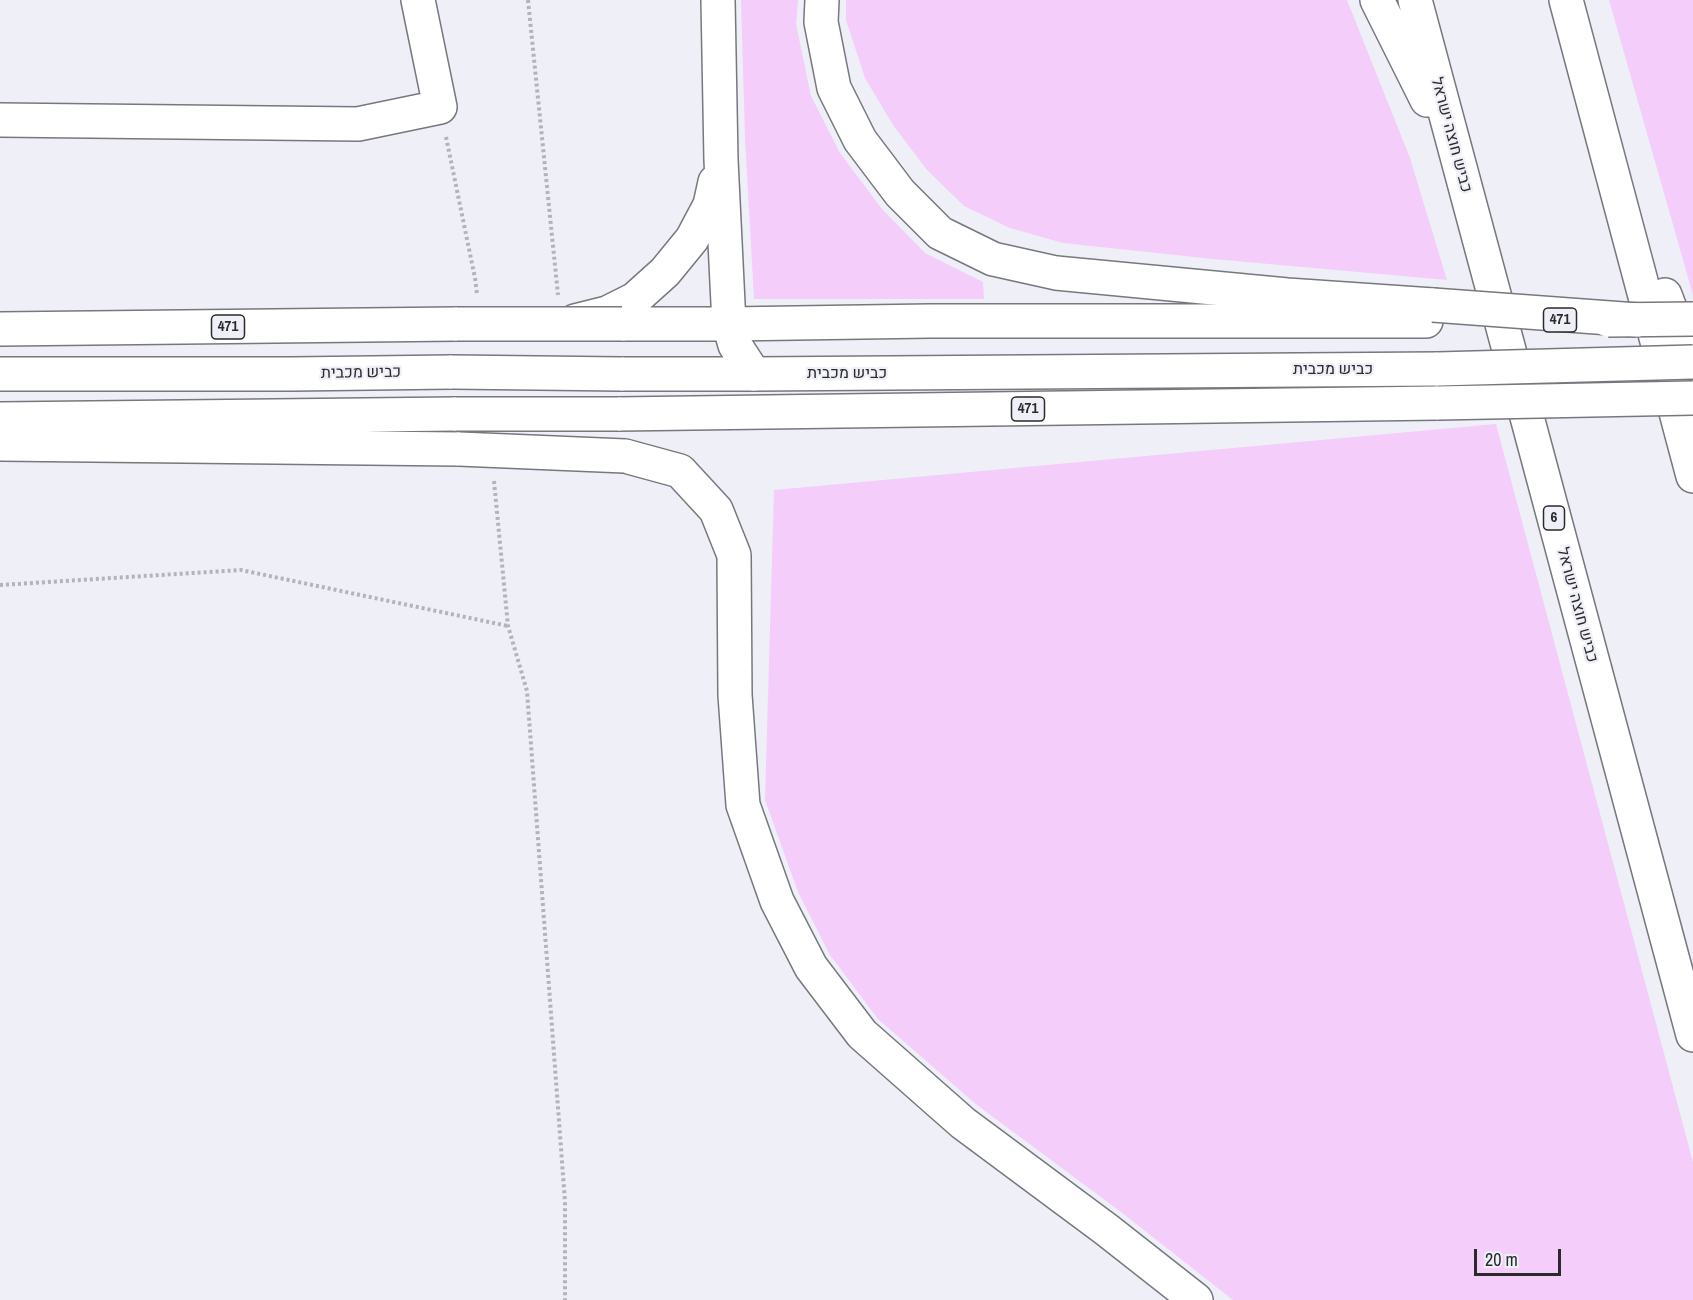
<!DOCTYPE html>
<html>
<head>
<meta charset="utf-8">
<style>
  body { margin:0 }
  #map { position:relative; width:1693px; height:1300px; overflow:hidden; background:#efeff7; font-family:"Archivo Narrow",sans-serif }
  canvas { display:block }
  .scale { position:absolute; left:1474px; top:1249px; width:87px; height:27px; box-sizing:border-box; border:3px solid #2a2a2d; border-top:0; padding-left:8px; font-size:18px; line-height:21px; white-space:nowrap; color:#2a2a2d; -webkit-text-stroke:4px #efeff7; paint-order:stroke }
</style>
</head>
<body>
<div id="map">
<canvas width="1693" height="1300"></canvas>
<div class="scale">20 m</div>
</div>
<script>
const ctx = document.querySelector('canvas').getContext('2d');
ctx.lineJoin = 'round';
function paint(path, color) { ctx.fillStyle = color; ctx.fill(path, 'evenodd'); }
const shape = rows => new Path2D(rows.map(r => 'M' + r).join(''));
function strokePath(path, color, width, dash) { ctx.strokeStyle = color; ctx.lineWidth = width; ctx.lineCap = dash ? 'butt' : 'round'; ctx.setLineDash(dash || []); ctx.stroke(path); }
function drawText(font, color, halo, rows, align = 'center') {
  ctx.font = font + ' "Archivo Narrow",Heebo,sans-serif'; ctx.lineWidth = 4.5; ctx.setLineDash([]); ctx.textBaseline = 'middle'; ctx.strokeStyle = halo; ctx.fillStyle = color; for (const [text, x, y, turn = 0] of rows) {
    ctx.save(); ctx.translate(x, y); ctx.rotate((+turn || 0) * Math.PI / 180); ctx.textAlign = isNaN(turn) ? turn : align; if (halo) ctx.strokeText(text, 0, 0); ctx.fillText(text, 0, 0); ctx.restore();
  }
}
const green = shape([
  [741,0,798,0,796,24,811,96,840,153,882,209,925,253,983,282,984,299,754,299,745,138],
  [846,0,1347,0,1410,158,1447,280,1213,259,1063,243,1010,228,964,206,927,170,893,125,865,78,846,20],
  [1609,0,1693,0,1693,295],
  [1496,424,1693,1162,1693,1300,1233,1300,1121,1212,977,1105,878,1019,830,955,798,892,765,800,774,490]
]);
const path = shape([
  [528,0,558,295],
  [446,137,475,278,477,294],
  [494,481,508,626,527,691,565,1202,565,1300],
  [0,585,241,570,508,626]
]);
const minor = shape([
  [0,120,358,124,440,107,418,0]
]);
const primary = shape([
  [729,324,930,321,1426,321],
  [754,374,1438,369]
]);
const motorway = shape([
  [718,0,721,160,729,324,735,345,754,374],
  [822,0,821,22,834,88,860,140,900,193,940,233,993,259,1056,273,1287,295,1433,305],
  [1377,0,1427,100],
  [1415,0,1693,1035],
  [1566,0,1693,476],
  [1665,295,1693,369],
  [575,321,607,313,635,299,665,272,692,239,710,205,715,182],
  [622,324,729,324],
  [0,329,457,324],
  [0,374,292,374,452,372],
  [621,374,754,374],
  [618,414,1438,403],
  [0,419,456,414],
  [0,444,459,449],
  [625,456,680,471,716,510,734,555,735,695,743,805,777,901,811,967,862,1034,963,1123,1107,1230,1196,1300]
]);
const primaryBridge = shape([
  [1608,320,1693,319],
  [1438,369,1693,362]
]);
const motorwayBridge = shape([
  [1433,305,1637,320],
  [457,324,622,324],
  [452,372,621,374],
  [1438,403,1693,398],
  [456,414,618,414],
  [459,449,625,456]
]);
const shields = [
  [1560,320,33],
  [228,327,33],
  [1028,409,33],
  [1554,518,21]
];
const shieldNames = [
  ["471",1560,320],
  ["471",228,327],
  ["471",1028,409],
  ["6",1554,518]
];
const streetNames = [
  ["כביש חוצה ישראל",1451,135,75],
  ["כביש מכבית",1333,370],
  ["כביש מכבית",361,373,-1],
  ["כביש מכבית",847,374],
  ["כביש חוצה ישראל",1577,605,75]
];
paint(green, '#f4cdfa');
strokePath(minor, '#77777e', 36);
strokePath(primary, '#77777e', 36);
strokePath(motorway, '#77777e', 36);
strokePath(path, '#b3b3b9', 4, [3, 3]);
strokePath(minor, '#fff', 33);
strokePath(primary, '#fff', 33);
strokePath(motorway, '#fff', 33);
strokePath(primaryBridge, '#77777e', 36, []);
strokePath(motorwayBridge, '#77777e', 36, []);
strokePath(primaryBridge, '#fff', 33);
strokePath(motorwayBridge, '#fff', 33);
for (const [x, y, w] of shields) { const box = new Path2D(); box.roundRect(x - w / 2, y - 12, w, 24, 4.5); ctx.fillStyle = '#efeff7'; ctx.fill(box); strokePath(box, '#2a2a2d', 1.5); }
drawText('bold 15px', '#2a2a2d', null, shieldNames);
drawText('16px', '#2a2a2d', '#efeff7', streetNames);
</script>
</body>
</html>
